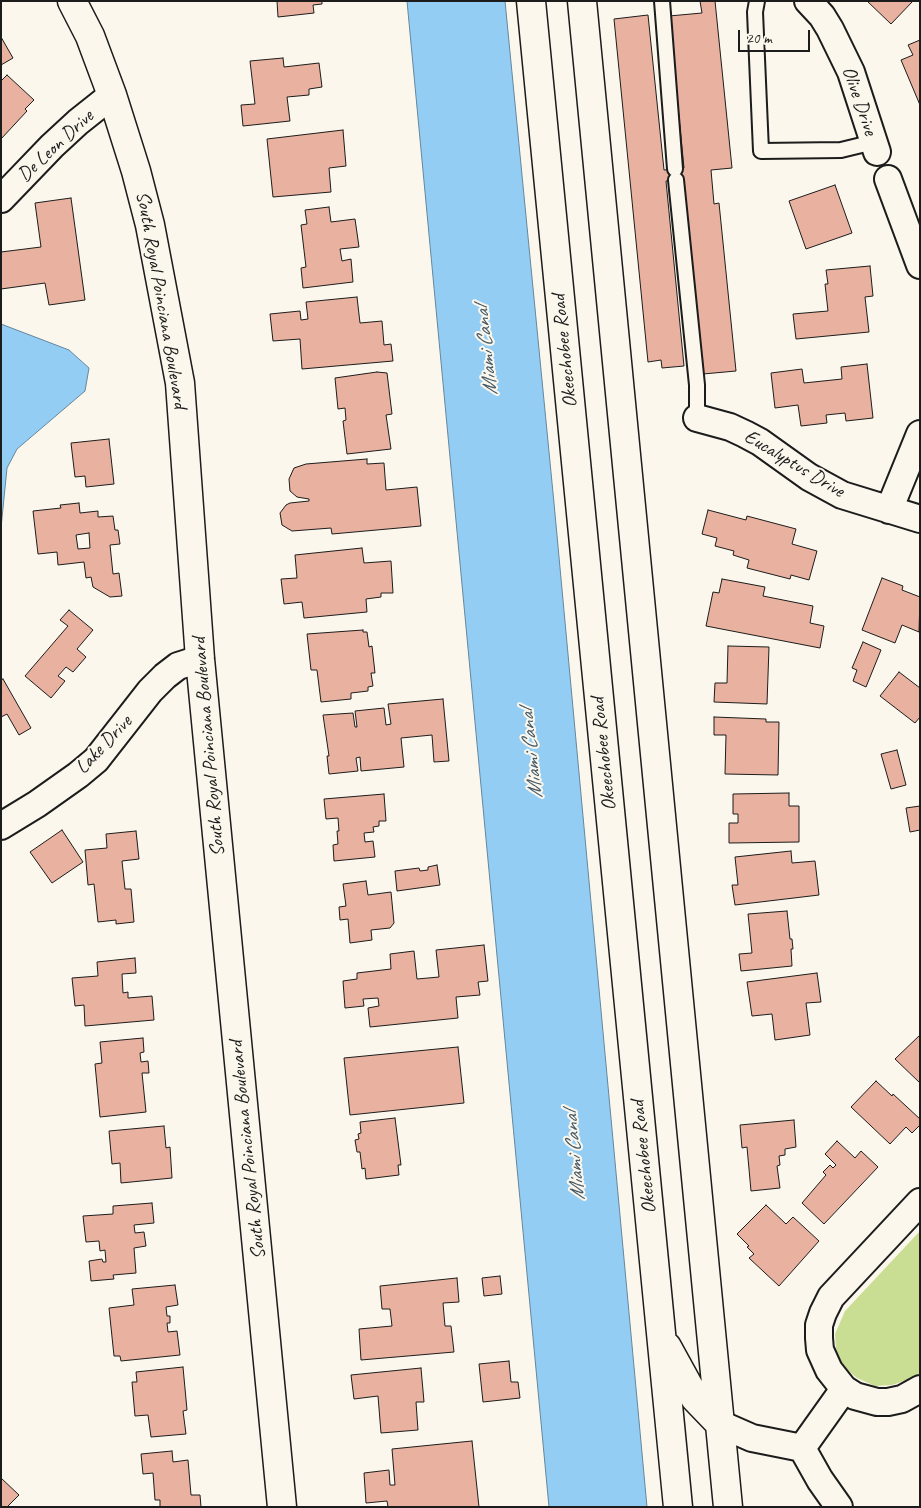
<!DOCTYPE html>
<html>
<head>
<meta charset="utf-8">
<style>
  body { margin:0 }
  #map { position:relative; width:921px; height:1508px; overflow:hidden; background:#fbf7ec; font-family:Caveat,sans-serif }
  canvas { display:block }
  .frame { position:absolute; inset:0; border:2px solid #1c1c1c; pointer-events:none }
  .scale { position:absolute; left:738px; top:30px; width:72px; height:22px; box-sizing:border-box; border:2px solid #1c1c1c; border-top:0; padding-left:6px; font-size:15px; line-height:18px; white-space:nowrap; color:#1c1c1c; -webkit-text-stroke:4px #fbf7ec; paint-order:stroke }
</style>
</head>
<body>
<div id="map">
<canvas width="921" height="1508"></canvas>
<div class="frame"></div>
<div class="scale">20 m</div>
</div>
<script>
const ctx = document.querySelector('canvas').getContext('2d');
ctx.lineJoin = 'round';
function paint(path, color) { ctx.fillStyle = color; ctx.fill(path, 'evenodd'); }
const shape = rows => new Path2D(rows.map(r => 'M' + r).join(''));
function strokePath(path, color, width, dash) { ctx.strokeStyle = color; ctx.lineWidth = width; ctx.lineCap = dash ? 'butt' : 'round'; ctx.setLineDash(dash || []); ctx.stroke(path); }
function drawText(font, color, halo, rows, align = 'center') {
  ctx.font = font + ' Caveat,sans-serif'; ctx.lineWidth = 4; ctx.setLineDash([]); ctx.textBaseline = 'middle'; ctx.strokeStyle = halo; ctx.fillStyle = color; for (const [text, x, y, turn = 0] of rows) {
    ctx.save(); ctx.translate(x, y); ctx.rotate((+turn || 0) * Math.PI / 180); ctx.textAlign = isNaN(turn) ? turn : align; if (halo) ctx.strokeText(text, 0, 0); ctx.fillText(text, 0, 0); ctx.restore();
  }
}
const green = shape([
  [920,1231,920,1373,910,1379,892,1385,875,1386,857,1378,843,1366,836,1349,835,1334,845,1311]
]);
const water = shape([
  [407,1,505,1,554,503,647,1507,549,1507,407,1],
  [1,324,69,350,89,368,85,391,17,449,7,468,1,528,1,324]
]);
const building = shape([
  [277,1,322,1,322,4,313,5,314,13,278,17,277,1],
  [700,1,715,1,732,168,711,170,714,204,719,203,736,371,703,374,683,179,666,181,684,366,662,368,661,360,648,362,614,19,648,15,664,170,684,168,669,16,702,13,700,1],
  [867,1,913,1,891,24,867,1],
  [1,37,13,58,1,65,1,37],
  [920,40,920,105,901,60,913,55,908,45,920,40],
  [283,58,284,67,319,63,322,87,309,89,309,95,287,97,290,121,243,126,241,105,255,104,250,61,283,58],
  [7,75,34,100,25,109,27,111,1,139,1,81,7,75],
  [343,130,346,166,329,168,331,192,273,197,267,139,343,130],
  [835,185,852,233,806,249,789,201,835,185],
  [71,198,85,300,49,305,45,283,1,289,1,252,41,247,35,203,71,198],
  [329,207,331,222,355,219,359,247,340,249,342,261,351,259,353,282,303,288,301,268,306,267,301,225,307,224,305,210,329,207],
  [870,266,873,296,865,297,869,332,796,339,793,314,828,311,825,284,828,284,826,270,870,266],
  [357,297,360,323,382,321,384,345,391,344,393,361,302,369,300,339,273,341,270,314,300,311,301,320,308,319,306,302,357,297],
  [867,364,873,418,846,421,845,413,826,415,827,423,801,426,798,405,775,408,771,373,802,369,804,383,842,379,841,367,867,364],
  [377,372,387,373,392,414,386,415,391,449,347,454,343,421,346,420,345,408,338,409,335,378,377,372],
  [109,439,114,484,86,487,85,476,75,477,71,443,109,439],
  [367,459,367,464,384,463,386,490,417,487,421,526,332,534,331,528,292,531,282,525,280,513,286,505,290,503,309,501,309,499,297,497,290,491,289,479,294,468,306,464,367,459],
  [79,503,80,513,98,511,98,517,113,516,115,530,118,530,120,544,110,545,113,574,119,573,122,596,110,597,93,587,91,577,86,578,84,562,58,565,57,552,38,554,33,511,61,508,60,505,79,503],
  [89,533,90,548,78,549,76,535,89,533],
  [708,510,746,520,747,516,796,529,792,544,817,551,809,580,791,575,790,579,747,568,749,560,733,555,734,551,715,546,717,538,702,534,708,510],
  [362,548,364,563,391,561,393,593,381,593,381,597,366,599,367,612,304,618,302,602,284,604,281,579,297,578,295,555,362,548],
  [882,578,903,586,902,590,920,597,919,632,902,625,895,643,862,630,882,578],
  [722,579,765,587,763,596,813,606,810,623,824,626,820,648,706,626,713,592,719,593,722,579],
  [69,610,93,630,77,649,86,657,73,672,66,667,58,676,65,681,51,698,25,676,68,626,60,620,69,610],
  [363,630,363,632,367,632,369,647,372,646,375,673,371,673,373,686,368,687,368,691,351,693,351,699,321,702,317,670,311,670,307,634,363,630],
  [863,642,881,650,866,687,853,681,857,670,852,668,863,642],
  [728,646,769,647,767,704,714,702,715,683,727,683,728,646],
  [899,672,920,688,920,717,915,723,880,696,899,672],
  [3,679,31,728,19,735,7,714,1,717,1,680,3,679],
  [443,699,449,761,434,762,432,735,401,738,404,767,361,771,360,757,356,758,358,771,329,774,327,756,329,756,323,715,353,713,355,727,357,727,355,711,384,708,386,725,391,724,388,704,443,699],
  [714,717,766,719,766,722,779,722,778,775,725,774,726,735,714,735,714,717],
  [897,750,906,785,891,789,881,754,897,750],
  [789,793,789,806,799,806,799,842,729,843,729,823,738,823,738,814,733,814,733,794,789,793],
  [384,794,386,821,379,821,379,826,373,827,374,832,364,833,365,842,373,841,375,857,334,861,333,845,338,844,337,831,339,831,338,818,326,819,324,799,384,794],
  [920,806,920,830,910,832,906,808,920,806],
  [62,830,83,862,52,883,30,852,62,830],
  [136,831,139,859,122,861,125,889,131,889,134,922,116,924,116,920,98,922,94,884,88,885,85,850,107,848,106,834,136,831],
  [791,851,792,863,815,861,819,895,735,905,732,885,738,885,735,857,791,851],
  [437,865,440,885,397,891,395,871,419,868,420,871,428,870,428,867,437,865],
  [366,881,368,895,391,892,394,923,390,928,371,930,372,940,350,943,348,919,340,920,339,907,346,906,343,884,366,881],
  [787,911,790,939,792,939,793,949,791,949,792,966,741,971,739,954,752,953,748,914,787,911],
  [484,945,488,981,478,982,480,995,456,997,458,1018,370,1027,368,1008,379,1006,378,998,363,999,364,1006,345,1008,343,981,357,979,357,973,391,969,390,954,414,951,417,979,439,977,436,950,484,945],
  [135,958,136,973,122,974,123,993,128,992,128,998,152,996,154,1020,85,1026,84,1005,75,1006,72,978,98,976,97,962,135,958],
  [817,973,821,1002,806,1003,810,1035,775,1040,772,1014,752,1016,747,982,817,973],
  [920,1035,920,1083,895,1059,920,1035],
  [143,1038,144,1052,140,1053,141,1062,148,1061,149,1073,142,1073,146,1112,100,1117,95,1064,102,1063,100,1042,143,1038],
  [458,1047,464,1103,350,1115,344,1058,458,1047],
  [876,1081,892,1096,893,1094,920,1119,920,1125,912,1133,906,1127,890,1144,851,1107,876,1081],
  [395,1118,401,1165,398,1165,399,1175,366,1179,365,1168,362,1169,360,1152,357,1152,355,1140,359,1139,358,1134,361,1133,360,1122,395,1118],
  [794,1120,796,1147,785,1149,785,1155,779,1156,780,1165,777,1166,780,1188,751,1191,747,1147,742,1148,740,1125,794,1120],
  [164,1126,166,1148,170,1147,172,1178,121,1183,120,1163,112,1164,109,1131,164,1126],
  [837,1141,855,1158,861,1151,878,1167,824,1224,802,1203,826,1175,823,1172,830,1165,833,1168,836,1165,825,1154,837,1141],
  [152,1203,154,1223,134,1225,135,1233,144,1232,146,1246,134,1248,136,1273,113,1275,114,1279,91,1281,89,1261,102,1259,103,1262,106,1262,105,1250,100,1251,99,1241,86,1242,83,1216,113,1214,113,1206,152,1203],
  [766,1205,786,1224,793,1217,819,1241,779,1286,749,1258,754,1254,747,1247,749,1246,737,1234,766,1205],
  [500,1276,502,1294,484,1296,482,1278,500,1276],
  [457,1278,459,1302,443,1303,445,1326,451,1326,454,1352,361,1360,359,1329,392,1326,390,1309,382,1309,380,1286,457,1278],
  [175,1285,178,1305,166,1307,167,1316,170,1316,170,1323,167,1323,168,1332,177,1331,180,1355,121,1361,120,1356,114,1356,109,1308,134,1305,132,1289,175,1285],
  [509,1361,511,1382,518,1382,520,1398,483,1402,479,1364,509,1361],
  [183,1367,187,1410,183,1411,186,1434,151,1437,148,1415,135,1416,132,1382,137,1382,136,1372,183,1367],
  [421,1368,424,1402,416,1402,418,1430,381,1433,378,1396,354,1399,351,1375,421,1368],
  [472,1441,479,1507,388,1507,387,1501,366,1503,364,1473,389,1470,390,1485,395,1485,392,1449,472,1441],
  [172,1451,173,1462,188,1460,191,1495,200,1495,201,1507,160,1507,160,1500,155,1500,153,1473,143,1474,141,1454,172,1451],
  [1,1478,19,1495,7,1507,1,1507,1,1478]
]);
const lane = shape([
  [662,1,675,169],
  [757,1,755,12,761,151,841,150,874,142],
  [676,180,697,385,697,418]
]);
const street = shape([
  [808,1,822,16,830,29,851,72,877,152],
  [888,179,920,265],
  [1,199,52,146,78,122,112,95],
  [697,418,730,427,745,434,760,442,809,477,842,495,920,519],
  [889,510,920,434],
  [1,826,37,804,78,775,96,760,150,691,165,676,178,666,200,659],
  [920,1202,831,1297,823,1313,819,1325,819,1338,820,1350,829,1370,844,1389,855,1396,877,1402,888,1402,902,1399,920,1389],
  [720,1424,752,1438,802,1448],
  [802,1448,844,1389],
  [802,1448,820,1480,839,1507]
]);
const secondary = shape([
  [72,1,90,36,112,95,136,171,150,225,180,383,200,659,282,1507]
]);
const highway = shape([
  [531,1,678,1507],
  [582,1,728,1507],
  [667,1347,695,1398,720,1424]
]);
const streetNames = [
  ["Olive Drive",859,101,71],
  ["De Leon Drive",56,146,-43],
  ["South Royal Poinciana Boulevard",161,300,80],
  ["Okeechobee Road",565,351,-96],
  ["Eucalyptus Drive",794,464,31],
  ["Lake Drive",104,745,-47],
  ["South Royal Poinciana Boulevard",209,747,-95],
  ["Okeechobee Road",604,754,-96],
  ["South Royal Poinciana Boulevard",248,1150,-96],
  ["Okeechobee Road",644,1157,-96]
];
const waterNames = [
  ["Miami Canal",487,351,-96],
  ["Miami Canal",532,754,-96],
  ["Miami Canal",575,1156,-95]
];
paint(green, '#cade93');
paint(water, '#94cdf3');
strokePath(water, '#64869d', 1);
paint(building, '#e9b19f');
strokePath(building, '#1c1c1c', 1);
strokePath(lane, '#1c1c1c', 18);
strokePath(street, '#1c1c1c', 30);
strokePath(secondary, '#1c1c1c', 31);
strokePath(highway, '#1c1c1c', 31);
strokePath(lane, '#fbf7ec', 14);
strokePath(street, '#fbf7ec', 26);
strokePath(secondary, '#fbf7ec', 28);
strokePath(highway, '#fbf7ec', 28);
drawText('20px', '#1c1c1c', '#fbf7ec', streetNames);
drawText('italic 21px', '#465a67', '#fbf7ec', waterNames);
</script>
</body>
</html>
